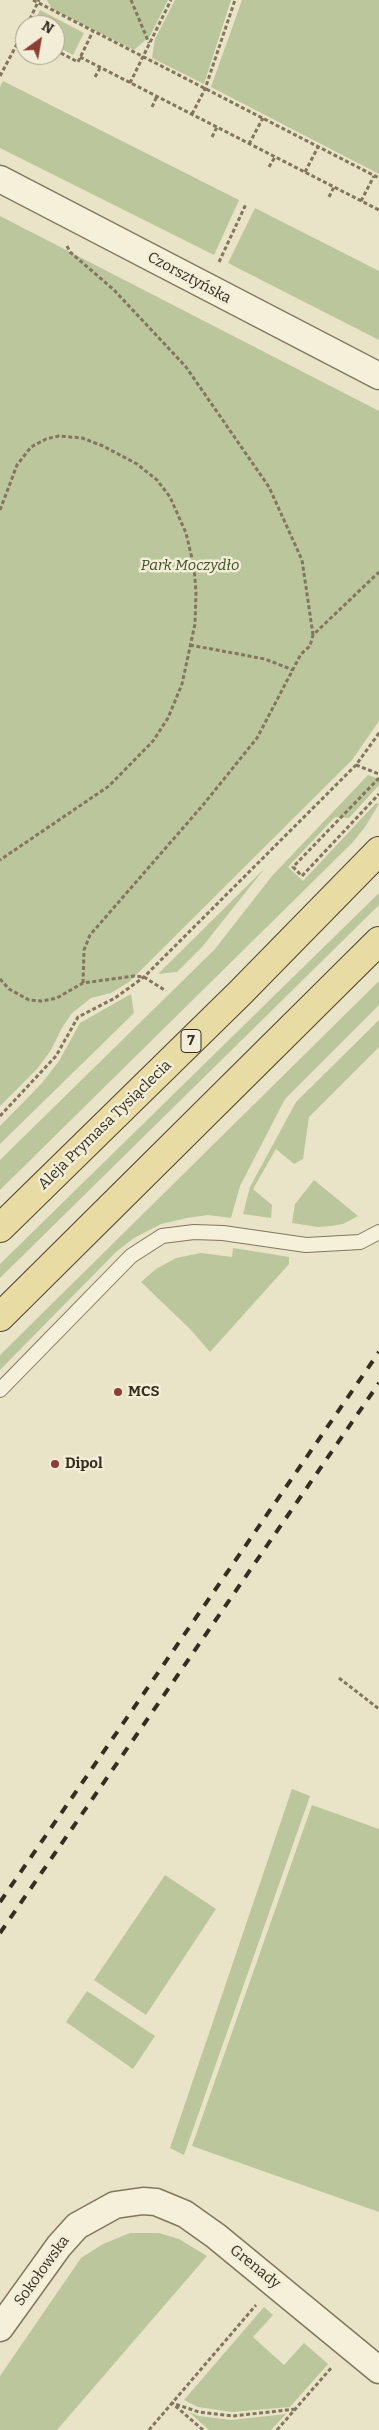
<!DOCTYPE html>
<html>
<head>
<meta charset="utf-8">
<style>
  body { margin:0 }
  #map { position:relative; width:379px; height:2430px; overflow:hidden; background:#e9e3c7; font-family:Bitter,serif }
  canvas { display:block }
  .north { position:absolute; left:15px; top:15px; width:50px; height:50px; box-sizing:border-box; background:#f2edd6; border:1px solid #a6a08d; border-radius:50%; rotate:32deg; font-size:14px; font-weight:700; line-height:20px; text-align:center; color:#352d20 }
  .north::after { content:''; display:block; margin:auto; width:18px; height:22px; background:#8c3e35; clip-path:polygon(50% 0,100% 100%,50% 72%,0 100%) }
</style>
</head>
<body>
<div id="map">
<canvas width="379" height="2430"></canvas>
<div class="north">N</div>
</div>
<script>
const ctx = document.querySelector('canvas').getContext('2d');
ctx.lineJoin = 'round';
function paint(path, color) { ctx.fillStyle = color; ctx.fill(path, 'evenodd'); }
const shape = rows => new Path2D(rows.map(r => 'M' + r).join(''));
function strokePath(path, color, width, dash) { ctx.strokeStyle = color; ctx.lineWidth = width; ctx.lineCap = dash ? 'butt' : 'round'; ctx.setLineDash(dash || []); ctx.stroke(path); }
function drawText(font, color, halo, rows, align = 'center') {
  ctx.font = font + ' Bitter,serif'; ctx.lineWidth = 5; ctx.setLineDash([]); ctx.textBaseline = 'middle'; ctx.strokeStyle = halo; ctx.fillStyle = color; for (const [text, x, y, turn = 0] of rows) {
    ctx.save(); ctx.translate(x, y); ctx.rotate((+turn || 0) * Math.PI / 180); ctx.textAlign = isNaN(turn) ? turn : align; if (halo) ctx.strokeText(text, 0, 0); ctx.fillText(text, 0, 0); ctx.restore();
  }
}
const green = shape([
  [47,0,168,0,150,36,134,50,52,9],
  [175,0,231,0,204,84,152,58,155,39],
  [242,0,379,0,379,174,211,87],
  [40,10,84,33,73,55,55,45,55,25,33,25],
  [3,81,239,200,214,255,0,148,0,87],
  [255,208,379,271,379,340,228,263],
  [0,216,379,411,379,721,352,760,129,982,111,993,91,998,72,1013,62,1028,51,1050,37,1069,0,1106],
  [368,775,379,779,379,785,349,818,335,817,288,867,303,881,376,803,379,804,365,827,352,843,0,1190,0,1160,215,949,272,876],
  [265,868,202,947,177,972,158,974],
  [379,893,379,905,0,1278,0,1264],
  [379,981,379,1005,285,1099,240,1186,231,1218,208,1215,187,1218,161,1224,134,1238,116,1252,0,1370,0,1355],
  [131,994,134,1013,0,1144,0,1126,42,1083,59,1061,80,1023],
  [379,1020,379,1047,309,1117,303,1159,294,1164,276,1149,253,1189,272,1205,271,1218,243,1214,250,1187,296,1102],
  [314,1180,358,1216,343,1224,331,1226,318,1227,292,1223,295,1204],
  [233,1248,289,1257,289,1264,210,1352,190,1329,141,1282,156,1269,176,1258,201,1253,232,1257],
  [292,1789,310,1796,184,2155,170,2148],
  [312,1805,379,1829,379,2212,192,2146],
  [165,1875,216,1909,146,2015,94,1980],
  [87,1991,155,2036,133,2069,66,2022],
  [130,2233,159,2233,179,2239,207,2256,57,2430,0,2430,0,2376,81,2258,103,2244],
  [264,2307,273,2315,253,2337,284,2365,304,2343,328,2364,290,2407,232,2412,198,2407,184,2400],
  [189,2412,199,2416,231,2420,286,2414,271,2430,209,2430]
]);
const path = shape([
  [33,0,379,178],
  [131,0,149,43],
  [27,25,39,0],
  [55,50,78,62,93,31],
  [80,57,379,210],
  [0,76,25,29],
  [95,77,100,68],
  [130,83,171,0],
  [152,107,157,96],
  [192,114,205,89,235,0],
  [212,137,217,127],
  [249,144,263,118],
  [269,167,275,157],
  [305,172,318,147],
  [329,197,334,187],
  [361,201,374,176],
  [67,246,70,252,114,290,186,367,269,487,302,560,313,635],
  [219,262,246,204],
  [0,510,17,465,31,447,46,439,59,436,82,438,103,446,137,464,157,480,170,497,186,533,194,567,196,592,195,624,182,684,168,718,153,741,109,786,0,860],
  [190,645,265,659,293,670],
  [356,765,379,774],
  [379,778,293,867,302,876,379,794],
  [0,979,9,989,29,1000,42,1001,57,998,83,983,134,976,144,977,166,991],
  [83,983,84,950,90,935,203,805,257,738,301,654,310,646,313,635,379,572],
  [0,1116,56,1056,78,1017,115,998,144,977,356,765,379,733],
  [339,1678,379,1709],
  [149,2430,256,2305],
  [203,2430,172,2403,199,2412,233,2416,296,2409],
  [277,2430,332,2367]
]);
const service = shape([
  [0,1390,131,1256,162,1236,194,1232,223,1233,306,1245,360,1242,379,1232]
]);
const minor = shape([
  [0,179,379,376],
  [0,2328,59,2246,77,2226,115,2205,143,2201,156,2202,185,2214,216,2236,379,2370]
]);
const primary = shape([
  [0,1228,240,993,379,851],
  [0,1317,379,941]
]);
const rail = shape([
  [0,1902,379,1352],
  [0,1933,379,1383]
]);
const markers = [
  [118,1392,5,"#8c3e35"],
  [55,1464,5,"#8c3e35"]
];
const shields = [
  [191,1041,20]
];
const shieldNames = [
  ["7",191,1041]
];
const streetNames = [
  ["Czorsztyńska",189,278,28],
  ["Aleja Prymasa Tysiąclecia",105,1125,-44],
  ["Grenady",255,2267,39],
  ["Sokołowska",42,2271,-54]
];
const parkNames = [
  ["Park Moczydło",190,566]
];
const poiNames = [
  ["MCS",128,1392],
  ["Dipol",65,1464]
];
paint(green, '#bcc69c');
strokePath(service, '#83765e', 16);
strokePath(minor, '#83765e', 29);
strokePath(primary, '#514432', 30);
strokePath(path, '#83765e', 3, [4, 2.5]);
strokePath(service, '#f5f0d9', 14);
strokePath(minor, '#f5f0d9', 26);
strokePath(primary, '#e8dba3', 28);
strokePath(rail, '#352d20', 4, [9, 9]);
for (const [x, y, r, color] of markers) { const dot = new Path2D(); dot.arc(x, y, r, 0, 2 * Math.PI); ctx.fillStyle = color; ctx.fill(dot); strokePath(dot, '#f2edd6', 2); }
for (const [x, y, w] of shields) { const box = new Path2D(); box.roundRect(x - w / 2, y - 11.5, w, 23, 4); ctx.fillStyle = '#f2edd6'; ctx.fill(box); strokePath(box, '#352d20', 1); }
drawText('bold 14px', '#352d20', null, shieldNames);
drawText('15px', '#352d20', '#f2edd6', streetNames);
drawText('italic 15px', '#414f29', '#f2edd6', parkNames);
drawText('bold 15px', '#352d20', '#f2edd6', poiNames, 'left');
</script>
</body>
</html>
